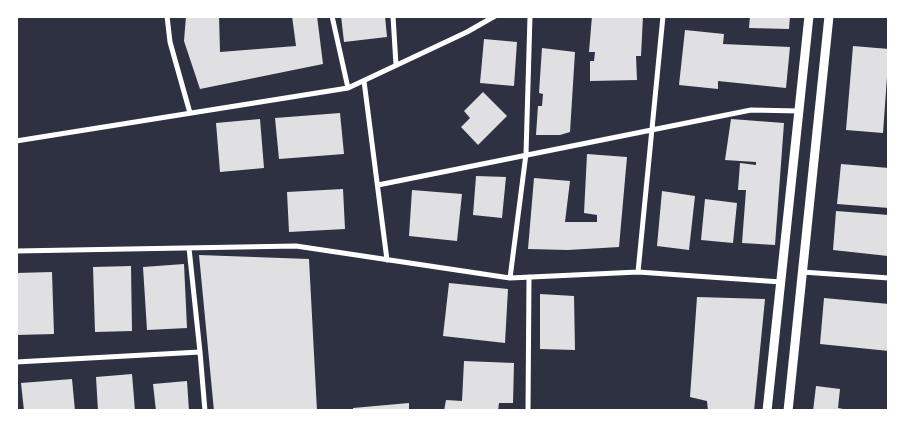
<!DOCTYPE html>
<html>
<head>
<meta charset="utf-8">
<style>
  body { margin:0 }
  #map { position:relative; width:905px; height:427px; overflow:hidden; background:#2d3142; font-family:"Asap Condensed",sans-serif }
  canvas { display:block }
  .frame { position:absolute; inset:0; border:18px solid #fff; pointer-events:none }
</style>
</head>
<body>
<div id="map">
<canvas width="905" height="427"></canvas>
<div class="frame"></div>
</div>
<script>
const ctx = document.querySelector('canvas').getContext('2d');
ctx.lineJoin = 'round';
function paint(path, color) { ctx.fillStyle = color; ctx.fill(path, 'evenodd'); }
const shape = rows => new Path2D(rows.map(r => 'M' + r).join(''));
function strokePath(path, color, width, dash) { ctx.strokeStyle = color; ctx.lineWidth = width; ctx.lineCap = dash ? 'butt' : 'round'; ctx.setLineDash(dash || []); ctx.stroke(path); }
const building = shape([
  [186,16,219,16,220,52,296,46,292,16,317,16,323,64,200,89,184,41],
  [341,16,385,16,387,37,344,42],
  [592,16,643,16,641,56,636,56,637,80,590,81,590,61,594,61,595,52,589,52],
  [750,16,790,16,789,29,749,28],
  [685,30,724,34,723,44,790,47,786,88,718,81,718,89,679,85],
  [484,39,517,42,514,86,480,83],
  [853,46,889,49,883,133,846,130],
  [542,48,575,52,570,132,560,135,536,135,538,106,542,106,543,94,539,93],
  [483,92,507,116,478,145,461,127,470,118,464,111],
  [340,113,344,154,279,159,275,118],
  [260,119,264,168,220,172,216,123],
  [731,119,784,123,775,245,742,243,746,190,738,190,740,163,756,165,756,162,725,160],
  [587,154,627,157,619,247,568,250,528,249,534,178,570,181,565,222,597,222,597,215,584,213],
  [841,164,889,168,889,208,837,204],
  [476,176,506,177,502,218,473,215],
  [343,189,345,229,289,232,287,192],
  [412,190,462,194,457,241,409,236],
  [662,191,695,196,689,250,657,246],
  [705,199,737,203,733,243,701,240],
  [836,211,889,215,888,256,833,250],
  [199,255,309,259,317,411,214,411],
  [184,264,187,328,147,330,143,267],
  [131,266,132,331,95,332,93,267],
  [52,272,54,334,16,335,16,273],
  [449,283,508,289,505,343,443,336],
  [540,294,574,296,575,350,540,349],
  [697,297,765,299,754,411,708,411,707,401,690,397],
  [824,298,889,304,889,351,820,344],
  [464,361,514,363,513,403,499,403,498,411,444,411,446,400,462,401],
  [132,374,135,411,98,411,96,377],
  [72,379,75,411,24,411,21,383],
  [187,381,189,411,156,411,153,384],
  [816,386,840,389,838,408,854,411,813,411],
  [409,403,409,411,353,411,353,408]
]);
const minor = shape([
  [167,16,170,42,190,113],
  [332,16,348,88],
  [393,16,396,65],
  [364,81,387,260],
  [16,141,348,88,467,32,495,16],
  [378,185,751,110,799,111],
  [16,251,296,246,510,278,638,272,781,282],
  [638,272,663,16],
  [802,272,889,278],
  [510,278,526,154,530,16],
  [200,352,205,411],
  [16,362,200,352,189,248],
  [528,411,529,277]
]);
const secondary = shape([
  [767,411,809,16],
  [788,411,829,16]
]);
paint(building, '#e0e0e3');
strokePath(minor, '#fff', 5);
strokePath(secondary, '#fff', 9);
</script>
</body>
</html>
